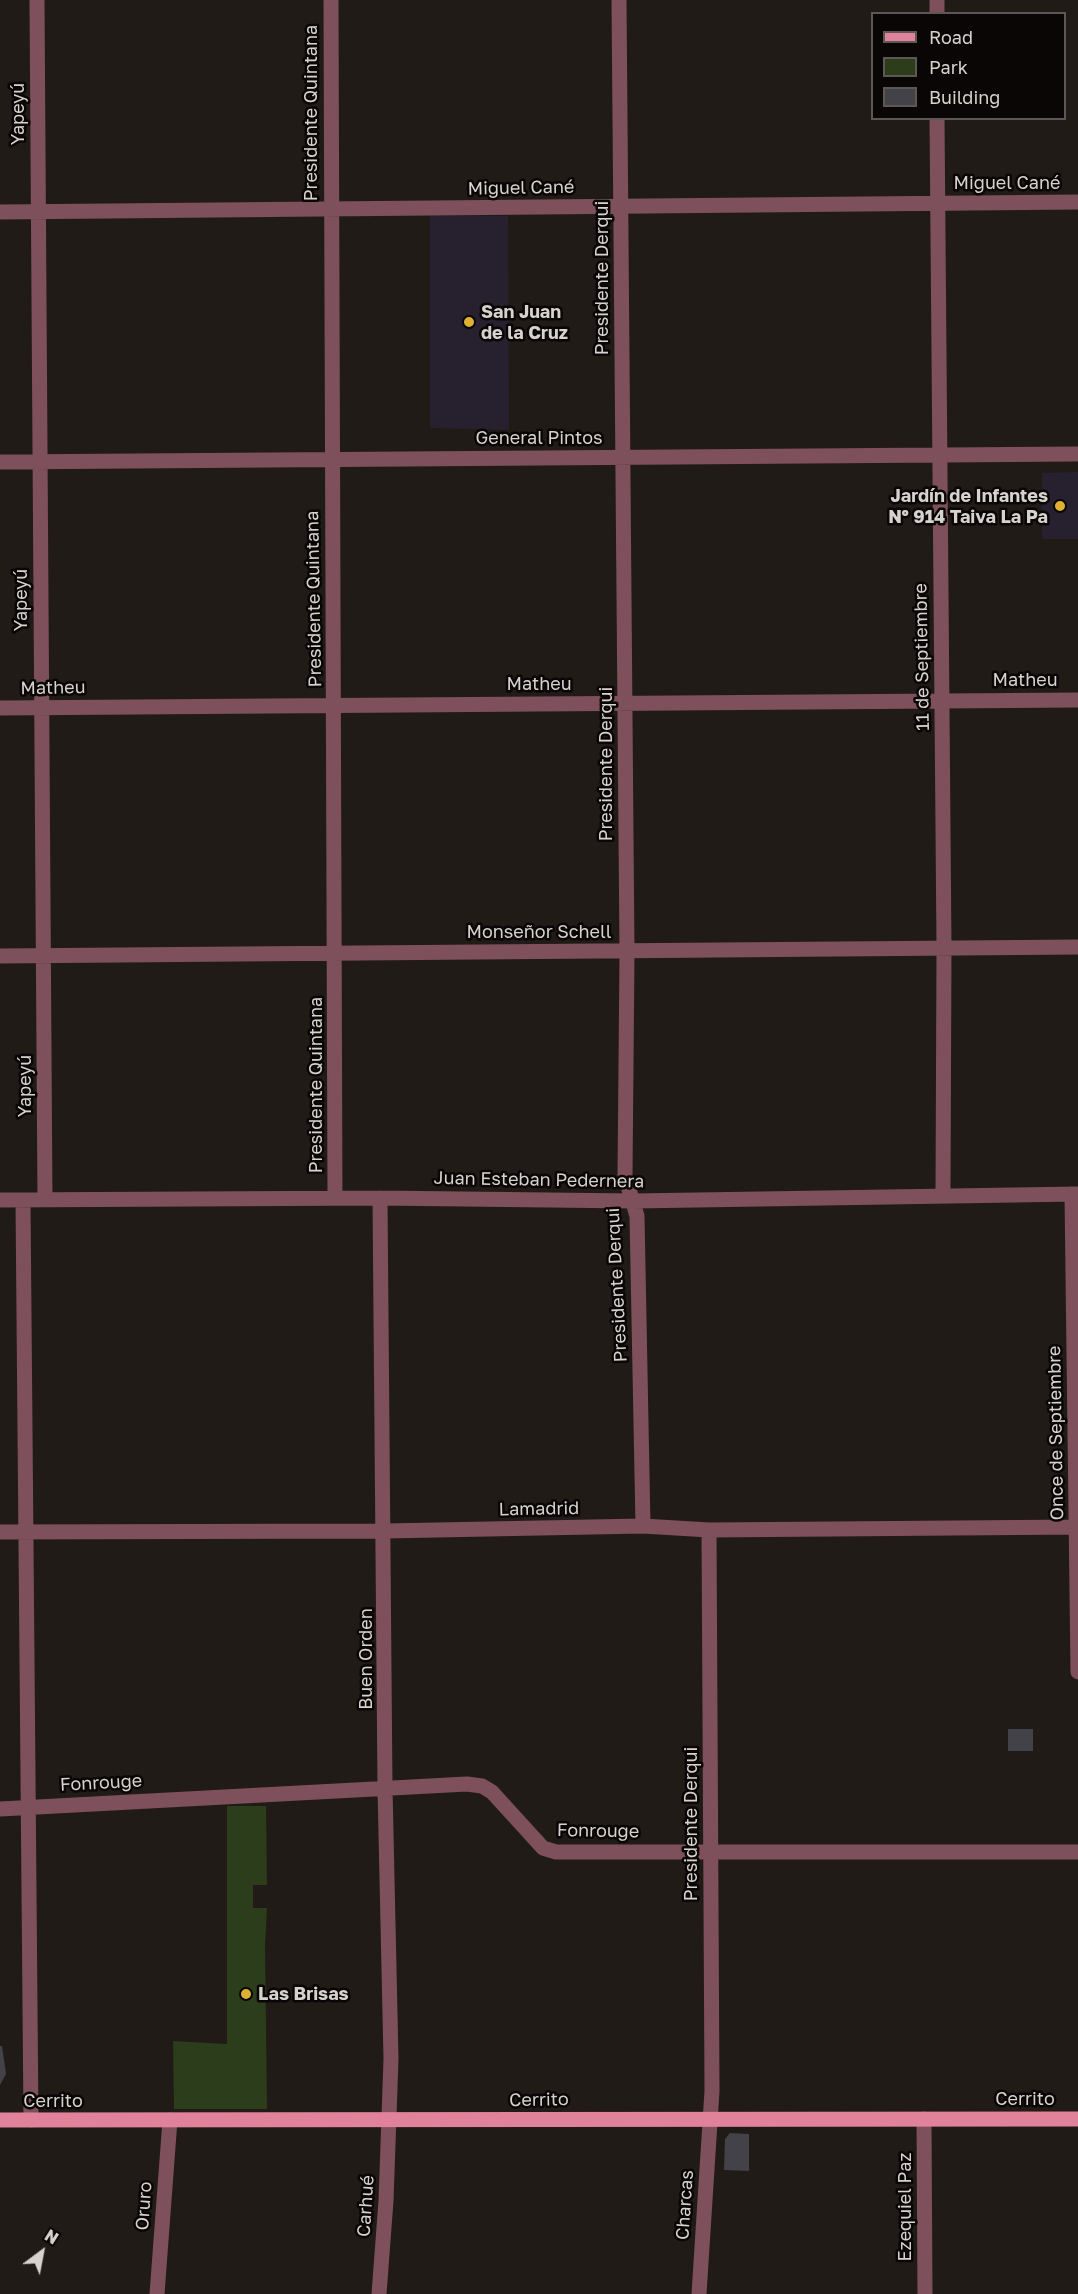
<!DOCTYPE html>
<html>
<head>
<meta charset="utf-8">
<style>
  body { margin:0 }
  #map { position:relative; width:1078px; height:2294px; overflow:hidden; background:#211b17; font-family:"Golos Text",sans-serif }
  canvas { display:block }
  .legend { position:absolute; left:871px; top:12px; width:195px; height:108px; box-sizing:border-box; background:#090605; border:2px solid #5b5856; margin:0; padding:8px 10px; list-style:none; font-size:18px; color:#d6d2cf }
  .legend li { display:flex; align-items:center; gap:12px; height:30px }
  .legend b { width:30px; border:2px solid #5b5856 }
  .north { position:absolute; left:12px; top:2222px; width:60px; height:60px; -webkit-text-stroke:4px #090605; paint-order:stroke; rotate:32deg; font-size:16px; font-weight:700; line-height:24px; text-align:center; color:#d6d2cf }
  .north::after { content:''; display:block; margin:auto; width:21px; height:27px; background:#d6d2cf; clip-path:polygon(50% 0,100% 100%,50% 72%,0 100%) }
</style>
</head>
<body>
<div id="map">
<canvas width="1078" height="2294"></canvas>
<ul class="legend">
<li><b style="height:8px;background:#df829a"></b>Road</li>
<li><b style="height:16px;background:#2c3d1b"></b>Park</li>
<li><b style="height:16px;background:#434249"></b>Building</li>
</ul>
<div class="north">N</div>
</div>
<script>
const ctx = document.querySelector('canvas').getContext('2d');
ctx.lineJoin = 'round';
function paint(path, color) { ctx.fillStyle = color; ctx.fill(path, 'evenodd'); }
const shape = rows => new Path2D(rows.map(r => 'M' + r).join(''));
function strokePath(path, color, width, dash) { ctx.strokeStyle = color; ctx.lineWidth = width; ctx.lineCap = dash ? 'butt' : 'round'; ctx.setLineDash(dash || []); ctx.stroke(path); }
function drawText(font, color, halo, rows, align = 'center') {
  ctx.font = font + ' "Golos Text",sans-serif'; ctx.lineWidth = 5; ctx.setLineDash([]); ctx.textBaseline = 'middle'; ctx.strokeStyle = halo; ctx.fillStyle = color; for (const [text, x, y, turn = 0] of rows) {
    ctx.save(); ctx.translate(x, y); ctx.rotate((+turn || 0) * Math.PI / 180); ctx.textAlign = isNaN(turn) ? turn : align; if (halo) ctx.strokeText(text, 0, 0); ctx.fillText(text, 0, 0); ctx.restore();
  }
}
const education = shape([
  [430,215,508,216,509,430,430,428],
  [1078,472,1078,539,1042,539,1042,473]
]);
const green = shape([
  [227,1806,266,1806,267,1885,253,1885,253,1908,267,1908,265,1946,267,2109,174,2109,173,2041,227,2044]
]);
const building = shape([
  [1008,1729,1033,1729,1033,1751,1008,1751],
  [0,2046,2,2046,6,2074,0,2085],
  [730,2133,749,2134,749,2171,724,2170,725,2139]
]);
const minor = shape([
  [37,0,45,1200],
  [331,0,335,1198],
  [619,0,627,952,625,1176,637,1216,643,1526],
  [937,14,937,0],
  [937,118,944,947,943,1194],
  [0,212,1078,202],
  [0,462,1078,454],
  [0,708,1078,700],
  [0,956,1078,947],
  [1072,1194,1078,1672],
  [0,1200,380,1198,633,1201,1078,1194],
  [23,1200,31,2120],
  [0,1532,385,1531,643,1526,709,1530,1078,1527],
  [0,1809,467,1784,482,1786,492,1792,543,1848,556,1852,1078,1852],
  [924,2119,925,2294],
  [157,2294,170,2120],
  [379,2294,386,2201,391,2059,385,1788,380,1198],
  [699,2294,712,2091,709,1530]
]);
const major = shape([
  [0,2120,1078,2119]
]);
const markers = [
  [469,322,6,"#deb133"],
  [1060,506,6,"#deb133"],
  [246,1994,6,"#deb133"]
];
const streetNames = [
  ["Presidente Quintana",311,113,-90],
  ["Yapeyú",18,114,-90],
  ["Miguel Cané",1007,183],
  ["Miguel Cané",521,188,-1],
  ["Presidente Derqui",602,278,-90],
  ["General Pintos",539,438],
  ["Presidente Quintana",314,599,-91],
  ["Yapeyú",21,600,-90],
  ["11 de Septiembre",922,657,-91],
  ["Matheu",1025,680],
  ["Matheu",539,684],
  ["Matheu",53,688,-1],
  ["Presidente Derqui",606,764,-90],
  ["Monseñor Schell",539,932],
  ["Presidente Quintana",316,1085,-90],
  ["Yapeyú",25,1086,-90],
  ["Juan Esteban Pedernera",539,1180,1],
  ["Presidente Derqui",617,1285,-93],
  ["Once de Septiembre",1056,1433,-91],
  ["Lamadrid",539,1509,-1],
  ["Buen Orden",366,1659,-90],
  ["Fonrouge",101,1783,-3],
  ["Presidente Derqui",691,1824,-90],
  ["Fonrouge",598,1831,1],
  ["Cerrito",1025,2099],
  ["Cerrito",539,2100,-1],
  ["Cerrito",53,2101],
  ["Charcas",685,2205,-86],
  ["Oruro",144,2206,-86],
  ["Carhué",366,2206,-86],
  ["Ezequiel Paz",905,2207,-90]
];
const poiNames = [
  ["San Juan",481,312],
  ["de la Cruz",481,333],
  ["Jardín de Infantes",1048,496,"right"],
  ["Nº 914 Taiva La Pa",1048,517,"right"],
  ["Las Brisas",258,1994]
];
paint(education, '#26202f');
paint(green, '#2c3d1b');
paint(building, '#434249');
strokePath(minor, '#7d505b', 15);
strokePath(major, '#df829a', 15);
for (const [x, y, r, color] of markers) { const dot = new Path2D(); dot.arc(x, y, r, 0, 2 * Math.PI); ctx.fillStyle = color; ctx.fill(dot); strokePath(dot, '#090605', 2); }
drawText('18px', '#d6d2cf', '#090605', streetNames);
drawText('bold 18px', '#d6d2cf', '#090605', poiNames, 'left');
</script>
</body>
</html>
